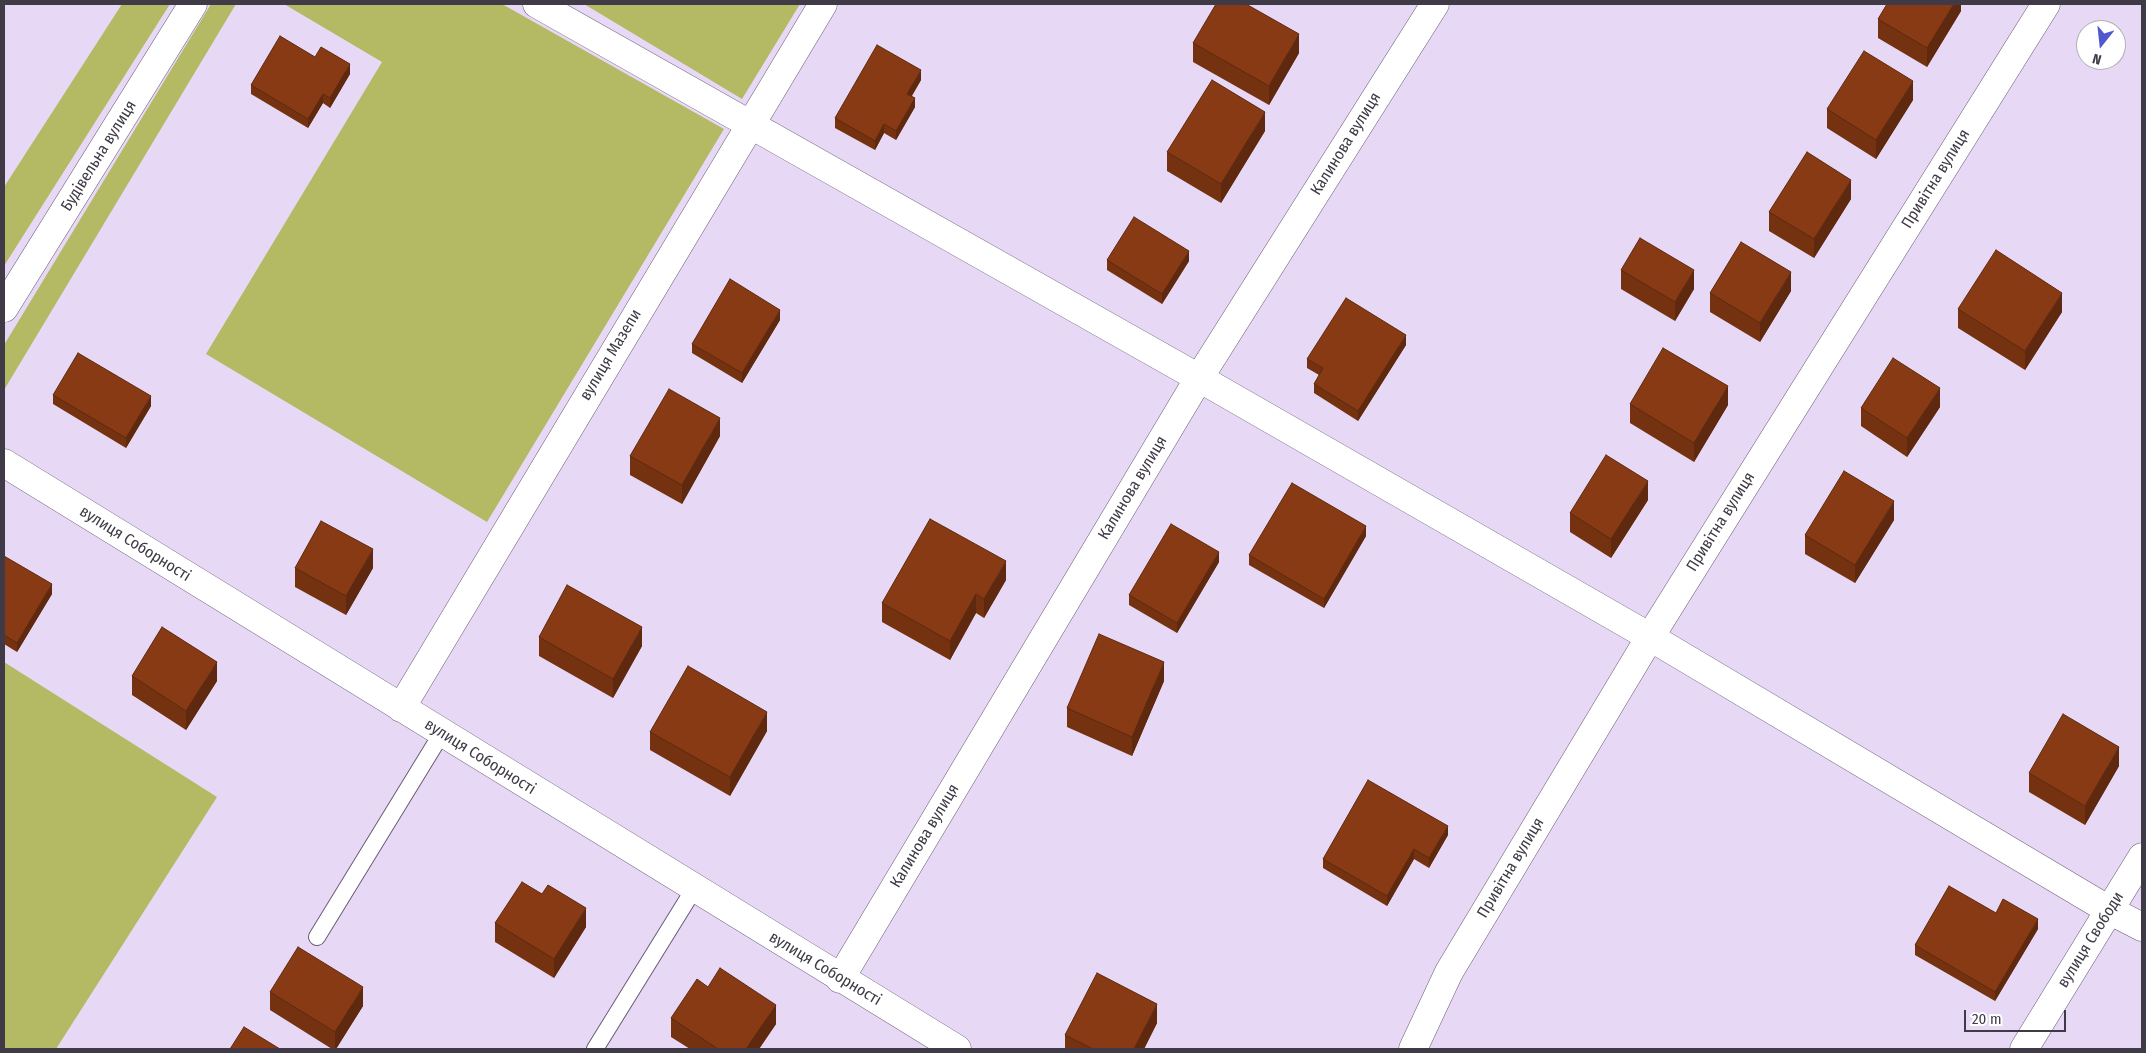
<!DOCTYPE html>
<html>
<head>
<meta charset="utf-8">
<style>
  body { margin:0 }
  #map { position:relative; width:2146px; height:1053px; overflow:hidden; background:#e7d9f6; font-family:"Fira Sans Condensed",sans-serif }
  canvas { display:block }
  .frame { position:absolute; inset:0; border:5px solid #3f3a45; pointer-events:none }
  .north { position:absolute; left:2076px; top:20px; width:50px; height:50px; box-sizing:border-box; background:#fff; border:1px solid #b2b0b5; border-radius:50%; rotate:196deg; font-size:14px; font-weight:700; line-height:20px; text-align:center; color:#3f3a45 }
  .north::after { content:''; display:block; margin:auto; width:18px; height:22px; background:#5158cf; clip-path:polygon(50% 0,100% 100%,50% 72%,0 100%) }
  .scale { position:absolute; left:1964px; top:1010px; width:102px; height:22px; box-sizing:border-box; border:2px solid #3f3a45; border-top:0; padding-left:6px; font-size:15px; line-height:18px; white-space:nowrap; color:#3f3a45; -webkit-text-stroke:4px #fff; paint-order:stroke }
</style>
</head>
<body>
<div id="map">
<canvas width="2146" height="1053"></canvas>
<div class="frame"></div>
<div class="north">N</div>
<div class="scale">20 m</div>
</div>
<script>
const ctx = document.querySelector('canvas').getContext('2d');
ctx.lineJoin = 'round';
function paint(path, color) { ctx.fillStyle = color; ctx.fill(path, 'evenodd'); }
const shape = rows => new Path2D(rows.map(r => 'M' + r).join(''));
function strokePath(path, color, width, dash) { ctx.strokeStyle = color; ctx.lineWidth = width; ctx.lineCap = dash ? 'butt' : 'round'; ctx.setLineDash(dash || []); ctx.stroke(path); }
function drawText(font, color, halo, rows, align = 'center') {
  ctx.font = font + ' "Fira Sans Condensed",sans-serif'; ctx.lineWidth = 5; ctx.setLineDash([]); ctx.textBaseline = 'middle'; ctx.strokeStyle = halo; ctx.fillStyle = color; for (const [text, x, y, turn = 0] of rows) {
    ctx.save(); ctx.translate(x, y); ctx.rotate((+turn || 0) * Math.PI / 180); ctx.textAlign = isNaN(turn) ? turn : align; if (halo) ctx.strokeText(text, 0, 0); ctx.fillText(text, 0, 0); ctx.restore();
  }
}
const green = shape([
  [122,4,170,4,4,266,4,187],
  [211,4,236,4,4,390,4,345],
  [284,4,502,4,724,129,487,522,206,354,382,62],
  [584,4,800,4,742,99],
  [4,662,217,797,56,1049,4,1049]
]);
const service = shape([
  [317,937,442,733],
  [595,1049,694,889]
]);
const minor = shape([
  [537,4,1199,378,1650,637,2109,910,2142,927],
  [4,308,193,4],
  [4,463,957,1049],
  [401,708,823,4],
  [840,979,1199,378,1435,4],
  [1413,1049,1449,972,1650,637,2046,4],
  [2024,1049,2142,857]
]);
const wall = shape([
  [1961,4,1961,11,1927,67,1878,38,1878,19],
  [1193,43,1299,53,1269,105,1193,62],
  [315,57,350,74,330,108,323,103,308,128,251,94,251,85],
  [921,80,912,96,915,107,896,140,884,133,875,150,835,128,835,118],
  [1913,100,1876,159,1827,128,1827,109],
  [1265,131,1221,203,1167,171,1167,152],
  [1851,199,1814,258,1769,231,1769,212],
  [1107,260,1189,261,1162,304,1107,270],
  [1621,270,1694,289,1675,321,1621,289],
  [1791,291,1760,342,1710,312,1710,293],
  [1958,309,2062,312,2025,370,1958,328],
  [780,320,742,383,692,353,692,344],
  [1406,345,1358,421,1314,393,1314,384,1319,375,1307,368,1307,359],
  [53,395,151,406,126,448,53,404],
  [1630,404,1728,405,1694,462,1630,423],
  [1940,407,1907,457,1861,426,1861,408],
  [720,436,682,504,630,475,630,456],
  [1648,500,1611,558,1570,532,1570,513],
  [1894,520,1855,583,1805,554,1805,535],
  [1366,536,1324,608,1249,565,1249,555],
  [4,556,52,594,17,652,4,644],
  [1219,562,1177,633,1129,605,1129,595],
  [295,568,373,568,346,615,295,587],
  [1006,580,984,618,976,613,950,660,882,622,882,603],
  [539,637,642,646,613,698,539,656],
  [132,676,217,681,186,730,132,695],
  [1164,681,1132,756,1067,727,1067,708],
  [767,731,730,796,650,750,650,732],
  [2119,766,2085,825,2029,792,2029,773],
  [1448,835,1429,868,1414,859,1387,906,1323,868,1323,859],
  [542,894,586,927,554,978,495,942,495,923],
  [2038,929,1995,1001,1915,955,1915,945],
  [708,987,776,1024,759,1049,690,1049,671,1037,671,1018],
  [270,992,363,1006,336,1049,332,1049,270,1010],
  [1157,1023,1144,1049,1065,1049,1065,1035]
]);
const shadedWall = shape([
  [1954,4,1961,4,1961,11,1927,67,1927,48],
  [1299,34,1299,53,1269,105,1269,86],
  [350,64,350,74,330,108,330,98],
  [921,70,921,80,907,103,907,94],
  [1913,81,1913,100,1876,159,1876,140],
  [323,94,323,103,308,128,308,119],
  [915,98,915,107,896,140,896,131],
  [1265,112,1265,131,1221,203,1221,184],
  [884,124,884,133,875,150,875,141],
  [1851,180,1851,199,1814,258,1814,239],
  [1189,251,1189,261,1162,304,1162,294],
  [1694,270,1694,289,1675,321,1675,302],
  [1791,272,1791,291,1760,342,1760,323],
  [2062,293,2062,312,2025,370,2025,351],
  [780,310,780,320,742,383,742,373],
  [1406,335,1406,345,1358,421,1358,411],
  [1728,386,1728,405,1694,462,1694,443],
  [1940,388,1940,407,1907,457,1907,438],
  [151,396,151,406,126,448,126,438],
  [720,418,720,436,682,504,682,485],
  [1648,481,1648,500,1611,558,1611,539],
  [1894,501,1894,520,1855,583,1855,565],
  [1366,526,1366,536,1324,608,1324,599],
  [373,549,373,568,346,615,346,596],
  [1219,552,1219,562,1177,633,1177,623],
  [1006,561,1006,580,984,618,984,599],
  [52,584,52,594,17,652,17,643],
  [976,594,976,613,950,660,950,641],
  [642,627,642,646,613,698,613,679],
  [217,662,217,681,186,730,186,711],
  [1164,662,1164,681,1132,756,1132,737],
  [767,712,767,731,730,796,730,777],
  [2119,747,2119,766,2085,825,2085,806],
  [1448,826,1448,835,1429,868,1429,858],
  [1414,849,1414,859,1387,906,1387,896],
  [586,908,586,927,554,978,554,959],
  [2038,919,2038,929,1995,1001,1995,992],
  [363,987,363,1006,336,1049,335,1049,335,1032],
  [1157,1004,1157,1023,1144,1049,1134,1049],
  [776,1005,776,1024,759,1049,746,1049]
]);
const building = shape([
  [1216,4,1246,4,1299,34,1269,86,1193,43,1216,4],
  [1887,4,1954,4,1927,48,1878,19,1887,4],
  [280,36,315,57,321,47,350,64,330,98,323,94,308,119,251,85,280,36],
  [877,45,921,70,907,94,915,98,896,131,884,124,875,141,835,118,877,45],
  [1864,51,1913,81,1876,140,1827,109,1864,51],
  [1212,80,1265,112,1221,184,1167,152,1212,80],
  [1807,152,1851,180,1814,239,1769,212,1807,152],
  [1134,217,1189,251,1162,294,1107,260,1134,217],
  [1640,238,1694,270,1675,302,1621,270,1640,238],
  [1741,242,1791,272,1760,323,1710,293,1741,242],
  [1996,250,2062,293,2025,351,1958,309,1996,250],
  [730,279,780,310,742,373,692,344,730,279],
  [1346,298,1406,335,1358,411,1314,384,1323,368,1307,359,1346,298],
  [1663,348,1728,386,1694,443,1630,404,1663,348],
  [78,353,151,396,126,438,53,395,78,353],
  [1893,358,1940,388,1907,438,1861,408,1893,358],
  [669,389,720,418,682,485,630,456,669,389],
  [1606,455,1648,481,1611,539,1570,513,1606,455],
  [1844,471,1894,501,1855,565,1805,535,1844,471],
  [1292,483,1366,526,1324,599,1249,555,1292,483],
  [930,519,1006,561,984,599,976,594,950,641,882,603,930,519],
  [321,521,373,549,346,596,295,568,321,521],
  [1171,524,1219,552,1177,623,1129,595,1171,524],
  [4,556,52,584,17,643,4,635,4,556],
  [567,585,642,627,613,679,539,637,567,585],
  [162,627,217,662,186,711,132,676,162,627],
  [1099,634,1164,662,1132,737,1067,708,1099,634],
  [688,666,767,712,730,777,650,732,688,666],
  [2063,714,2119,747,2085,806,2029,773,2063,714],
  [1368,780,1448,826,1429,858,1414,849,1387,896,1323,859,1368,780],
  [522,882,542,894,548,885,586,908,554,959,495,923,522,882],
  [1949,886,1996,913,2003,899,2038,919,1995,992,1915,945,1949,886],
  [298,947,363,987,335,1032,270,992,298,947],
  [720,968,776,1005,746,1049,718,1049,671,1018,697,979,708,987,720,968],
  [1097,973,1157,1004,1134,1049,1093,1049,1065,1035,1097,973],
  [244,1027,280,1049,230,1049,244,1027]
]);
const streetNames = [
  ["Калинова вулиця",1346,144,-58],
  ["Будівельна вулиця",99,156,-58],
  ["Привітна вулиця",1936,179,-58],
  ["вулиця Мазепи",611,355,-59],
  ["Калинова вулиця",1133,488,-59],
  ["Привітна вулиця",1721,522,-58],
  ["вулиця Соборності",135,544,32],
  ["вулиця Соборності",480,757,32],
  ["Калинова вулиця",925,836,-59],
  ["Привітна вулиця",1511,868,-59],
  ["вулиця Свободи",2091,940,-58],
  ["вулиця Соборності",825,969,31]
];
paint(green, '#b4b963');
strokePath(service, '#695c75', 18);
strokePath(minor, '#695c75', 29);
strokePath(service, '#fff', 16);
strokePath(minor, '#fff', 28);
paint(wall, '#743211');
paint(shadedWall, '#5e290e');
paint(building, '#873a14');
strokePath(building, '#5e290e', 1);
drawText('16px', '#3f3a45', '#fff', streetNames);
</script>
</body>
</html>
